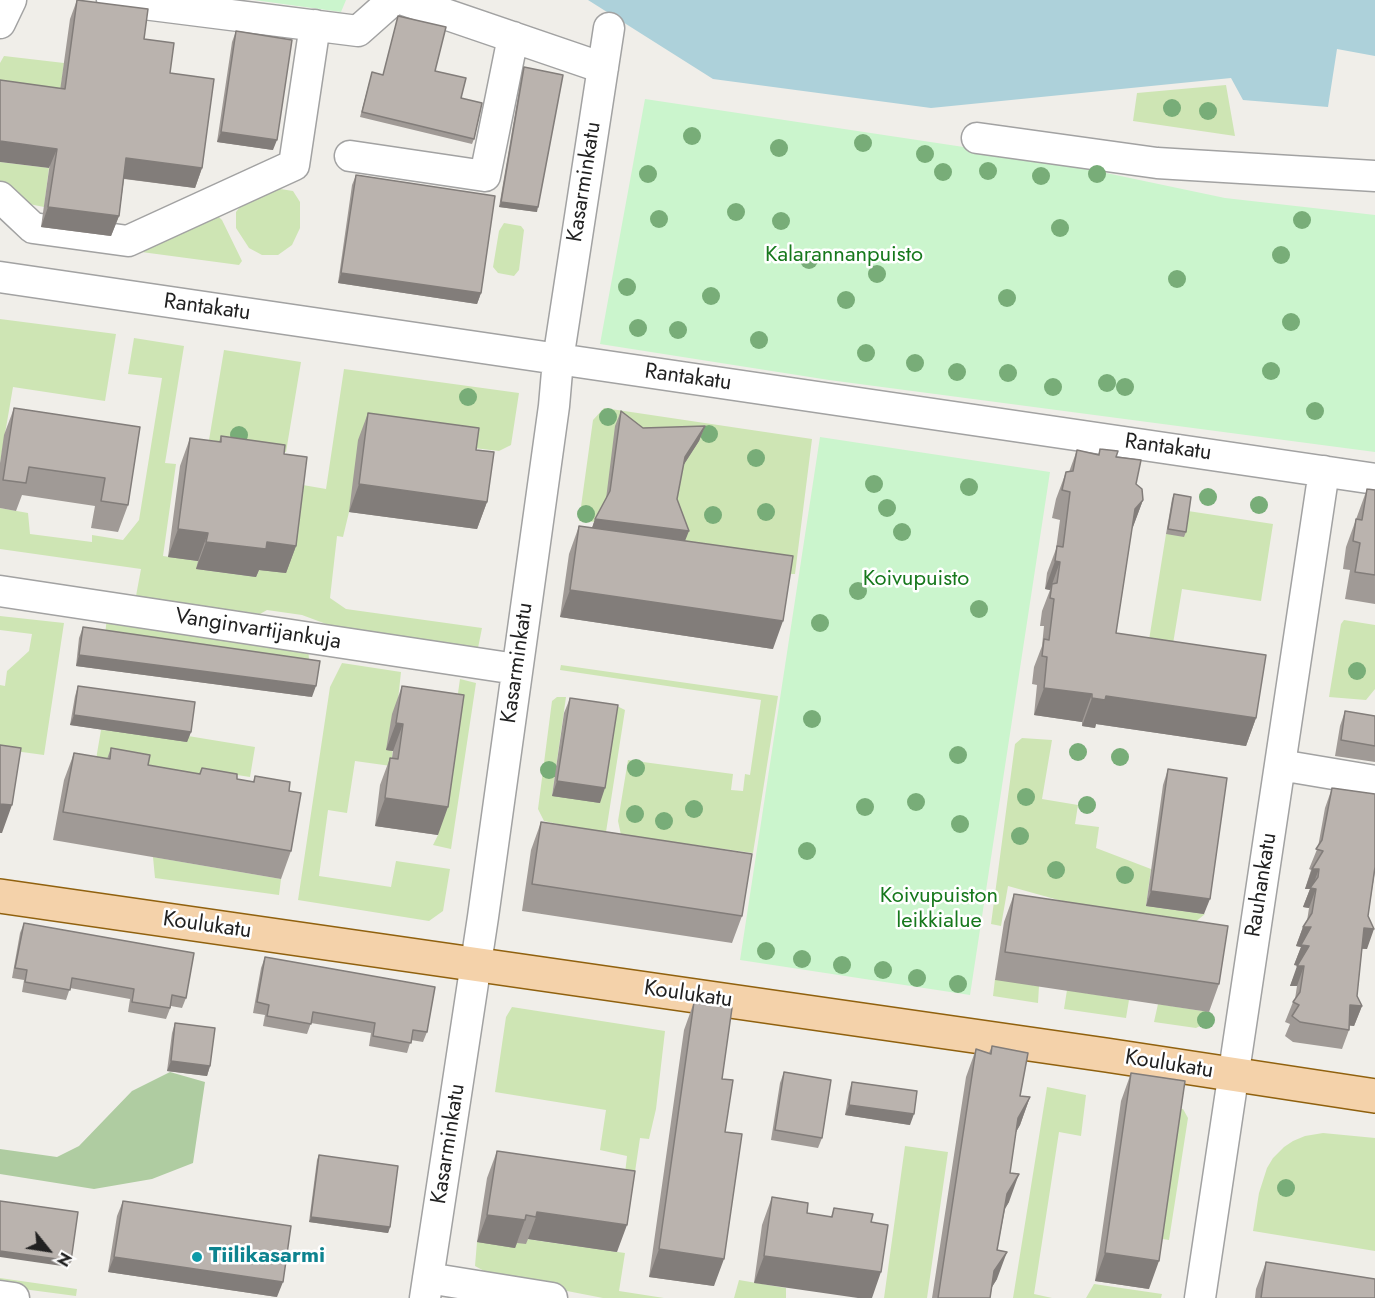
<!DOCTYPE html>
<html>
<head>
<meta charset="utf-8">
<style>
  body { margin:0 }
  #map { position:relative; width:1375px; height:1298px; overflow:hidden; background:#f0eee9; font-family:Jost,sans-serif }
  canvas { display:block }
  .north { position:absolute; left:18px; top:1220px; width:60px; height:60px; -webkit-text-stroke:4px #fff; paint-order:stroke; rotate:120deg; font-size:16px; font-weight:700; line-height:24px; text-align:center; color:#212121 }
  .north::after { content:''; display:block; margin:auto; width:21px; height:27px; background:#212121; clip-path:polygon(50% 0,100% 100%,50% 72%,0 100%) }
</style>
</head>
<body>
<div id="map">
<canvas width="1375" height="1298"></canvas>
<div class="north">N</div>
</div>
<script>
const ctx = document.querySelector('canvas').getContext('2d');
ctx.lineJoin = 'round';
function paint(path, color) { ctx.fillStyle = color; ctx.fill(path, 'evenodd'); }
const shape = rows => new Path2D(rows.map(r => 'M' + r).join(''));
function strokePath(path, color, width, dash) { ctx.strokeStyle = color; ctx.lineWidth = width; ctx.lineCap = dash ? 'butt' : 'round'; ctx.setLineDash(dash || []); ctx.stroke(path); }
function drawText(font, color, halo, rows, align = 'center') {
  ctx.font = font + ' Jost,sans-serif'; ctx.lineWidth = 5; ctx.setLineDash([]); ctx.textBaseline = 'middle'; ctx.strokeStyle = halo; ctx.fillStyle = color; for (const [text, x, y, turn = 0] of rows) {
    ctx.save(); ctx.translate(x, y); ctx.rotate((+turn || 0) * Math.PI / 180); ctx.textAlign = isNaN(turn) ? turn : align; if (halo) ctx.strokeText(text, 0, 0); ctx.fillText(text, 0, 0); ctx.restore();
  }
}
const grass = shape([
  [4,56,64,63,58,109,0,101,0,63],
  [1226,85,1235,136,1133,121,1137,93],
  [0,162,49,168,44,207,19,202,0,182],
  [274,188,293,191,300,202,300,228,292,245,278,255,262,255,249,248,236,228,236,212,243,203],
  [217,215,222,220,242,261,239,265,134,251],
  [504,223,521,226,524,230,519,270,514,276,498,273,493,267,499,231],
  [0,319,116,334,105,401,13,387,0,463],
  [134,338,184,346,165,463,176,464,163,556,198,561,197,569,256,577,297,484,326,489,344,369,519,393,511,445,499,451,474,448,349,512,343,537,337,536,330,598,346,609,482,628,476,658,353,634,302,615,267,610,260,614,136,596,141,569,0,549,0,508,28,513,30,534,92,542,92,535,123,540,139,520,162,378,128,374],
  [224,350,301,362,286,452,209,440],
  [604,408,812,439,795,574,719,575,605,506,596,522,579,521,593,420],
  [1188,511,1273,524,1261,601,1182,589,1169,668,1145,665,1166,534],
  [0,616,64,623,44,755,0,749,0,685,5,686,7,671,29,651,32,634,0,630],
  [107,616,308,648,310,670,105,636],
  [1344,620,1375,625,1375,689,1366,700,1329,697,1341,624],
  [342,663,401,672,391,766,355,761,347,813,328,810,319,876,391,887,396,861,450,869,443,911,429,921,298,900,330,687],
  [561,665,778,696,753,853,621,835,618,821,628,760,733,774,731,790,743,791,745,774,750,775,761,700,560,670],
  [460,679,476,683,451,849,433,845,438,835],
  [557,697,566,697,552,796,615,705,625,710,606,832,599,833,544,821,538,809,552,701],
  [101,730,188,736,255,747,250,777,231,774,227,801,94,771],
  [1022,738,1052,740,1042,799,1078,805,1075,824,1099,827,1096,848,1151,869,1146,906,1205,914,1194,923,1062,901,1008,886,1001,926,991,924,1015,744],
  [153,857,281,879,279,895,155,878],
  [995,979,1039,986,1038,1003,993,996],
  [1067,990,1129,1000,1126,1018,1064,1009],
  [1158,1004,1209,1012,1208,1022,1196,1028,1154,1022],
  [512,1007,665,1031,656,1109,649,1139,640,1138,632,1192,623,1191,627,1156,600,1150,606,1110,495,1092,506,1017],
  [1047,1087,1086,1095,1081,1136,1059,1132,1034,1294,1052,1298,1013,1298],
  [1175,1108,1183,1109,1188,1118,1169,1240,1156,1238],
  [1323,1133,1375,1138,1375,1251,1253,1231,1259,1193,1267,1168,1273,1158,1284,1147,1293,1141,1305,1136],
  [905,1146,948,1152,927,1298,884,1298],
  [527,1239,625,1253,619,1291,664,1298,603,1298,495,1277,475,1266,477,1242,516,1243],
  [0,1278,77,1289,76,1296,0,1286],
  [739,1280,786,1288,786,1298,734,1298],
  [1094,1284,1162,1294,1161,1298,1086,1298]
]);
const forest = shape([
  [170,1072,205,1082,193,1163,152,1179,94,1189,0,1174,0,1149,57,1157,79,1146,132,1091]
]);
const park = shape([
  [254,0,346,0,341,12],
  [645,99,1030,157,1225,198,1375,215,1375,452,829,380,600,344],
  [820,437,1050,472,970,995,740,960]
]);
const water = shape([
  [588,0,1375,0,1375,56,1337,49,1328,107,1243,100,1231,78,931,108,713,79]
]);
const minor = shape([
  [112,0,358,31,393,0],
  [404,0,603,68],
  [0,23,11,0],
  [977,138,1157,163,1375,176],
  [350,156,485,176,513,37],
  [0,197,33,228,128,241,294,165,315,25],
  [0,277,1375,479],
  [0,591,516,669],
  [1280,765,1375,781],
  [428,1278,552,1298],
  [0,1296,14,1298],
  [425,1298,483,917,554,406,558,360,609,28],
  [1200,1298,1324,471]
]);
const major = shape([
  [0,896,1106,1055,1375,1096]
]);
const trees = [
  [1172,108],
  [1208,111],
  [692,136],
  [863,143],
  [779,148],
  [925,154],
  [988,171],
  [943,172],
  [648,174],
  [1097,174],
  [1041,176],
  [736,212],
  [659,219],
  [1302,220],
  [781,221],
  [1060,228],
  [1281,255],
  [809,260],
  [877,274],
  [1177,279],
  [627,287],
  [711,296],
  [1007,298],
  [846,300],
  [1291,322],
  [638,328],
  [678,330],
  [759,340],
  [866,353],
  [915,363],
  [1271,371],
  [957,372],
  [1008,373],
  [1107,383],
  [1053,387],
  [1125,387],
  [468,397],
  [1315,411],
  [608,417],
  [709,434],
  [239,435],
  [756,458],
  [874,484],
  [969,487],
  [1208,497],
  [1259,505],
  [887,508],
  [766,512],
  [586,514],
  [713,515],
  [902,532],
  [858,591],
  [979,609],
  [820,623],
  [1357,671],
  [812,719],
  [1078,752],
  [958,755],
  [1120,757],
  [636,768],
  [549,770],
  [1026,797],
  [916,802],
  [1087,805],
  [865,807],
  [694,809],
  [635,814],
  [664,821],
  [960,824],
  [1020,836],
  [807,851],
  [1056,870],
  [1125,875],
  [766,951],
  [802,959],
  [842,965],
  [883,970],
  [917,978],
  [958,984],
  [1206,1020],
  [1286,1188]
];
const wall = shape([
  [77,0,144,39,170,73,202,168,195,188,124,179,119,216,111,236,41,227,70,19],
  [398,16,435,71,461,98,474,139,472,144,360,117,372,72,383,75],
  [236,31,273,150,217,142,232,42],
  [524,67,537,212,499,207,522,72],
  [356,175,481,293,477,304,338,283,352,185],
  [14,408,140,427,128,505,118,532,91,528,95,506,22,495,16,511,0,508,0,463,4,435],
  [621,411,643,428,705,426,699,441,683,466,677,499,685,541,773,649,560,617,569,554,579,526,592,528,595,519,606,499,615,426],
  [368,413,476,450,487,502,477,529,349,512,358,440],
  [221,436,284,454,296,546,286,573,259,570,256,577,196,569,198,561,168,557,180,466,190,438,219,442],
  [1100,449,1116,457,1136,484,1143,500,1132,529,1116,633,1256,718,1246,746,1096,724,1095,728,1082,726,1082,722,1034,715,1037,685,1032,684,1034,667,1042,646,1044,626,1040,626,1042,611,1050,590,1045,589,1047,573,1056,549,1060,520,1052,518,1056,499,1066,472,1069,472,1077,450,1098,455],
  [1367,489,1375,490,1375,604,1345,599,1350,570,1343,569,1346,547],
  [1174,494,1186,532,1184,537,1166,534,1172,499],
  [83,627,312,697,76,666,79,638],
  [78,686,191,732,187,742,70,725,75,696],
  [402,686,438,835,375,826,380,785,390,758,392,758,393,751,386,750,392,714],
  [570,698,600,803,552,796,564,713],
  [1345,711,1375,716,1375,762,1335,756,1340,726],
  [111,748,148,765,199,774,202,768,237,779,253,782,255,776,289,791,291,851,281,879,53,840,64,780,74,753,107,759],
  [1168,769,1204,914,1146,906,1163,785],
  [1332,788,1375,794,1375,871,1368,916,1367,949,1362,949,1357,996,1362,1006,1354,1026,1349,1025,1349,1030,1342,1049,1293,1042,1285,1036,1290,1024,1285,1022,1293,1002,1295,999,1297,986,1290,986,1298,966,1294,965,1301,947,1296,946,1303,927,1307,921,1309,908,1303,907,1310,889,1305,889,1311,870,1309,869,1318,847,1325,808],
  [541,822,742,916,732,943,522,911,531,850],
  [1014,894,1219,984,1209,1012,995,980,1004,922],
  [24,923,186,998,182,1008,171,1006,166,1019,128,1012,130,999,70,988,66,1000,22,992,24,980,12,978,20,933],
  [265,957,427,1032,423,1042,411,1040,407,1053,369,1046,371,1033,311,1023,307,1034,263,1026,265,1015,253,1013,261,968],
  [694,1002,722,1079,725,1132,714,1286,649,1277,684,1030],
  [175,1023,210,1066,207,1076,167,1071,172,1033],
  [992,1046,1020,1096,1030,1097,1020,1125,1016,1132,1010,1173,1009,1202,1005,1209,997,1250,997,1279,992,1287,990,1298,932,1298,966,1077,976,1049,989,1053],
  [784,1072,822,1138,818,1148,771,1140,780,1083],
  [1131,1073,1149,1289,1095,1281,1121,1101],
  [852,1082,910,1125,845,1115,849,1092],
  [497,1151,617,1252,528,1239,526,1244,517,1243,515,1248,477,1242,487,1178],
  [319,1155,390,1227,388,1233,309,1222,317,1160],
  [772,1197,807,1213,831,1217,834,1208,873,1214,754,1283,762,1225],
  [123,1201,277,1297,108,1272,117,1216],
  [1266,1262,1375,1298,1255,1298,1256,1289]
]);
const shadedWall = shape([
  [221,132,277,140,273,150,217,142],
  [0,141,57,149,49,168,0,162],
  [126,158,202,168,195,188,119,178],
  [501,202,538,207,537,212,499,207],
  [48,207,119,216,111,236,41,227],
  [341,273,481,293,477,304,338,283],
  [705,426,699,441,679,472,685,457],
  [359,484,487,502,477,529,349,512],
  [1143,500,1133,527,1125,536,1135,509],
  [595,519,689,531,683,546,590,534],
  [178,529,208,533,198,561,168,557],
  [206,542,267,542,296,546,286,573,259,570,256,577,196,569],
  [1055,561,1060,562,1050,590,1045,589],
  [570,590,783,621,773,649,560,617],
  [79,655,316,686,312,697,76,666],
  [1044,688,1092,694,1082,722,1034,715],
  [1106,696,1256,718,1246,746,1096,724,1095,728,1082,726,1092,698],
  [74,715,191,732,187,742,70,725],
  [396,723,403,724,393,751,386,750],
  [557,781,605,788,600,803,552,796],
  [385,798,448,807,438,835,375,826],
  [0,804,12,805,2,833,0,833],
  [1312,869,1319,869,1312,888,1316,889,1309,908,1303,907,1310,889,1305,889],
  [1151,891,1210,899,1204,914,1146,906],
  [1303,927,1311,927,1309,946,1304,966,1297,986,1290,986,1297,966,1302,966,1294,965,1301,947,1296,946],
  [1364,928,1374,929,1367,949,1357,948],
  [1350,1005,1362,1006,1354,1026,1343,1025],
  [171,1061,210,1066,207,1076,167,1071],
  [1030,1097,1020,1125,1008,1146,1018,1118],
  [849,1105,914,1114,910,1125,845,1115],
  [1019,1174,1009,1202,997,1221,1007,1194],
  [537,1212,627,1225,617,1252,528,1239,536,1217],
  [487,1215,525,1220,515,1248,477,1242],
  [311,1217,390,1227,388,1233,309,1222],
  [659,1249,724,1259,714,1286,649,1277],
  [0,1251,71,1261,69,1267,0,1257],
  [1007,1252,997,1279,985,1298,994,1271],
  [1105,1253,1159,1261,1149,1289,1095,1281],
  [764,1256,881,1272,872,1298,858,1298,754,1283],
  [114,1257,283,1282,277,1297,108,1272]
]);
const building = shape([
  [77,0,148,9,144,39,174,43,170,73,214,79,202,168,126,158,119,216,48,207,57,149,0,141,0,80,65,89,77,0],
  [398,16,446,27,435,71,466,78,461,98,482,103,474,139,362,112,372,72,383,75,398,16],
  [236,31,292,40,277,140,221,132,236,31],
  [524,67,563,75,538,207,501,202,524,67],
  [356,175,495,196,481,293,341,273,356,175],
  [14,408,140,427,128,505,101,501,105,478,29,467,26,483,3,480,14,408],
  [621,411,643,428,705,426,685,457,677,499,689,531,595,519,610,491,621,411],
  [368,413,479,428,476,450,494,452,487,502,359,484,368,413],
  [221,436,285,445,284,454,307,457,296,546,267,542,266,549,206,542,208,533,178,529,190,438,221,442,221,436],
  [1100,449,1118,451,1116,457,1141,460,1136,484,1142,489,1143,500,1135,509,1116,633,1266,655,1256,718,1106,696,1105,700,1092,698,1092,694,1044,688,1047,657,1042,656,1044,639,1049,640,1054,599,1050,598,1052,584,1057,583,1060,562,1055,561,1057,546,1063,547,1070,492,1062,490,1066,472,1073,471,1077,450,1099,455,1100,449],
  [1367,489,1375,490,1375,575,1355,572,1360,543,1353,541,1356,519,1362,520,1367,489],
  [1174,494,1191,497,1186,532,1168,529,1174,494],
  [579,526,793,556,783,621,570,590,579,526],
  [83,627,320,661,316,686,79,655,83,627],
  [78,686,195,702,191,732,74,715,78,686],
  [402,686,464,695,448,807,385,798,390,758,398,759,403,724,396,723,402,686],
  [570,698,618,705,605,788,557,781,570,698],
  [1345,711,1375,716,1375,746,1341,740,1345,711],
  [0,745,21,748,12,805,0,804,0,745],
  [111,748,150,755,148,765,200,774,202,768,237,774,237,779,254,782,255,776,290,782,289,791,301,793,291,851,63,812,74,753,110,759,111,748],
  [1168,769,1227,778,1210,899,1151,891,1168,769],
  [1332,788,1375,794,1375,867,1368,916,1374,929,1364,928,1357,996,1362,1006,1350,1005,1349,1030,1300,1022,1292,1016,1299,1005,1293,1002,1300,992,1304,966,1297,966,1309,946,1301,945,1311,927,1303,927,1312,913,1316,889,1310,888,1318,877,1319,869,1312,869,1323,851,1316,849,1322,840,1332,788],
  [541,822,752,854,742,916,532,884,541,822],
  [1014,894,1228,926,1219,984,1005,952,1014,894],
  [24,923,194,953,186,998,172,995,170,1008,132,1002,134,989,72,978,70,990,25,982,27,970,15,968,24,923],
  [265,957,435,987,427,1032,413,1030,411,1043,373,1036,375,1023,313,1012,311,1024,267,1016,269,1005,257,1002,265,957],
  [694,1002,732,1008,722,1079,733,1080,725,1132,742,1134,724,1259,659,1249,694,1002],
  [175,1023,215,1028,210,1066,171,1061,175,1023],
  [992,1046,1028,1053,1020,1096,1030,1097,1018,1118,1010,1173,1019,1174,1007,1194,997,1250,1007,1252,994,1271,990,1298,938,1298,976,1049,991,1054,992,1046],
  [784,1072,831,1080,822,1138,775,1130,784,1072],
  [1131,1073,1185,1081,1159,1261,1105,1253,1131,1073],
  [852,1082,917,1091,914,1114,849,1105,852,1082],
  [497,1151,635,1171,627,1225,537,1212,536,1217,526,1215,525,1220,487,1215,497,1151],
  [319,1155,398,1166,390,1227,311,1217,319,1155],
  [772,1197,808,1203,807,1213,832,1217,834,1208,873,1214,871,1222,888,1225,881,1272,764,1256,772,1197],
  [0,1201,78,1212,71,1261,0,1251,0,1201],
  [123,1201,291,1226,283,1282,114,1257,123,1201],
  [1266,1262,1375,1279,1375,1298,1261,1298,1266,1262]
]);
const markers = [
  [197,1257,6,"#0f9aa8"]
];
const streetNames = [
  ["Kasarminkatu",585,182,-81],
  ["Rantakatu",207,308,8],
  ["Rantakatu",688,378,8],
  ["Rantakatu",1168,448,8],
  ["Vanginvartijankuja",258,630,9],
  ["Kasarminkatu",518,663,-82],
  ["Rauhankatu",1262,885,-81],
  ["Koulukatu",207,926,8],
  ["Koulukatu",688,995,8],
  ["Koulukatu",1169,1065,9],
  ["Kasarminkatu",449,1144,-81]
];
const parkNames = [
  ["Kalarannanpuisto",844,256],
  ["Koivupuisto",916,580],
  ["Koivupuiston",939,897],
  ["leikkialue",939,922]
];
const cultureNames = [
  ["Tiilikasarmi",209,1257]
];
paint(grass, '#cee5b4');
paint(forest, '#afcca1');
paint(park, '#cbf5cd');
paint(water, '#add1da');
strokePath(minor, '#a2a2a2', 33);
strokePath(major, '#90610e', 36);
strokePath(minor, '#fff', 30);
strokePath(major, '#f4d2aa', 33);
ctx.fillStyle = '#78ad78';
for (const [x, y] of trees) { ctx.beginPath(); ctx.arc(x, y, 9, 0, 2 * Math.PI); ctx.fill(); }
paint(wall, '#a09a96');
paint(shadedWall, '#827d7a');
paint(building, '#bab3ae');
strokePath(building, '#827d7a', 1.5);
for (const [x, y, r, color] of markers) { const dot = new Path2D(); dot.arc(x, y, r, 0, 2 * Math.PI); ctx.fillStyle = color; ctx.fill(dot); strokePath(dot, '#fff', 2); }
drawText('22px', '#212121', '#fff', streetNames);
drawText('22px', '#16781c', '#fff', parkNames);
drawText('bold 22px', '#0d838f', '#fff', cultureNames, 'left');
</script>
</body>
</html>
